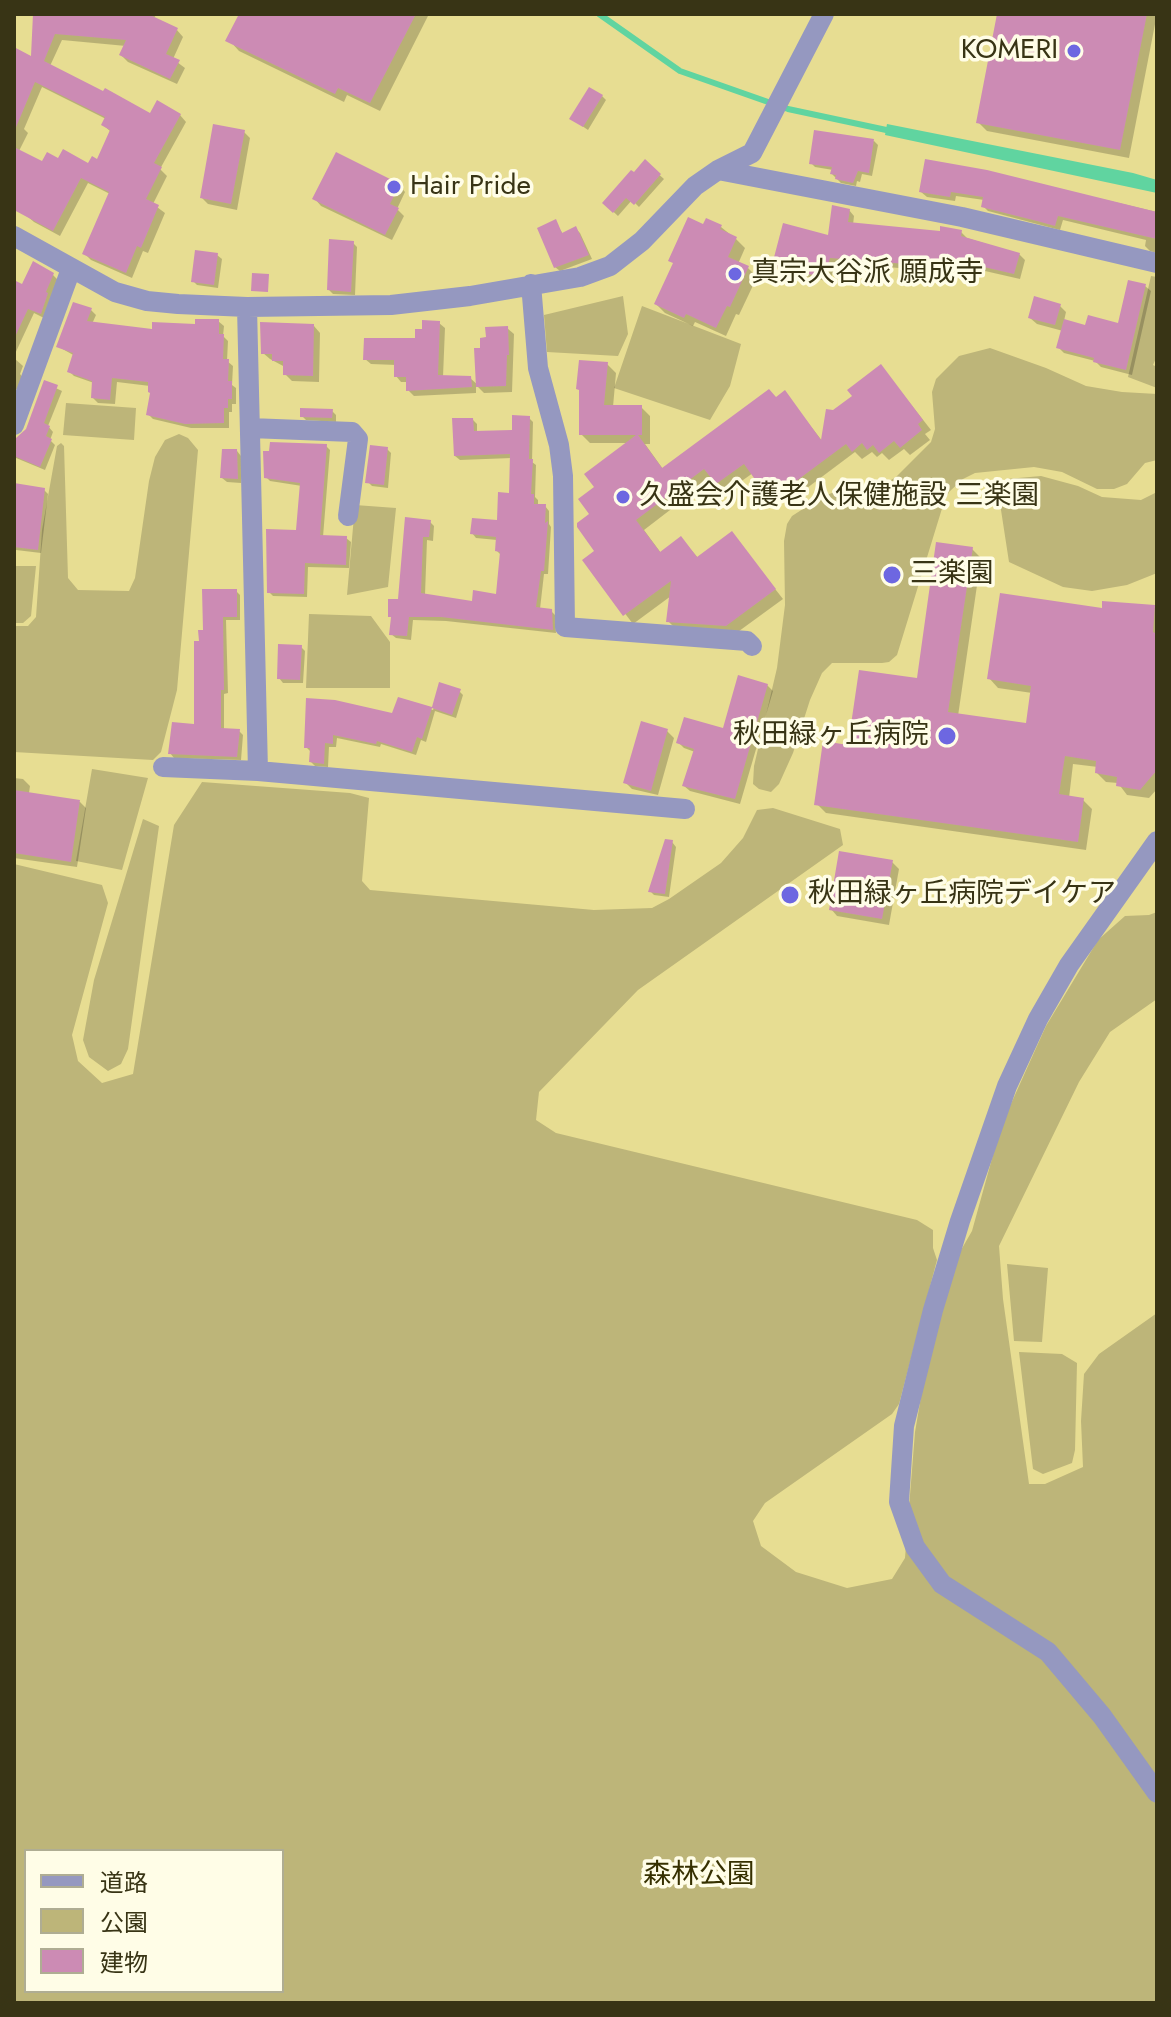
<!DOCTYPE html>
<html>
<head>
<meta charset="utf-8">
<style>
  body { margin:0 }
  #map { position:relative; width:1171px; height:2017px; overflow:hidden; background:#e7dd92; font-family:Jost,"Noto Sans JP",sans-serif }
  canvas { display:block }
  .frame { position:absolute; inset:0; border:16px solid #383415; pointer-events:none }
  .legend { position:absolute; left:24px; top:1849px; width:260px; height:144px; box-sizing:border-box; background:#fffde7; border:2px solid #afad93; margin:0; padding:10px 14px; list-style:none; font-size:24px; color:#383415 }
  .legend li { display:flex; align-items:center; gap:16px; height:40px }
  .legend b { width:40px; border:2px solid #afad93 }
</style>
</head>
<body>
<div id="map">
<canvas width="1171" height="2017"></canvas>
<div class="frame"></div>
<ul class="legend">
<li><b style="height:10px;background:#9598c0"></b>道路</li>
<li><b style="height:22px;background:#bdb579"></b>公園</li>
<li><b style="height:22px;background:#cc8bb4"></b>建物</li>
</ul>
</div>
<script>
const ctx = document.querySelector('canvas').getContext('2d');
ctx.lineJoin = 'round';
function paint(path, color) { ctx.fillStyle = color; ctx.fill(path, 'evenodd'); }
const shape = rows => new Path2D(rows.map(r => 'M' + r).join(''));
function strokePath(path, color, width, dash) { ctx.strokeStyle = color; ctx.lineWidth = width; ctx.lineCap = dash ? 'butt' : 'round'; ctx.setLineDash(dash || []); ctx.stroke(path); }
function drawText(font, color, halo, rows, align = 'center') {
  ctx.font = font + ' Jost,"Noto Sans JP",sans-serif'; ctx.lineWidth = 7; ctx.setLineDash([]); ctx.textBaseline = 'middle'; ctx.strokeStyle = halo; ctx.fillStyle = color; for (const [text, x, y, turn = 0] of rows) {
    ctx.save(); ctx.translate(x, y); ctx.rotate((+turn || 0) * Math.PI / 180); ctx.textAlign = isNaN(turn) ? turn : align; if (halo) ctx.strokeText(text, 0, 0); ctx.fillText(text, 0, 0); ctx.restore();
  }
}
const green = shape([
  [1151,276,1157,277,1157,356,1153,365,1157,367,1157,388,1128,377],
  [623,296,628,334,618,356,547,352,544,315],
  [642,306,741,344,730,386,710,420,614,388],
  [990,348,1046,368,1086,386,1122,392,1157,394,1157,460,1145,463,1127,484,1114,489,1097,489,1062,472,1034,467,975,473,963,479,949,492,944,502,897,655,889,662,882,663,832,663,822,673,810,700,793,753,779,784,771,792,759,789,753,784,754,766,777,668,785,605,784,541,787,524,792,516,820,498,834,492,878,488,896,477,931,442,935,429,932,392,936,379,959,356],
  [66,403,136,408,134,440,63,435],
  [179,434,188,438,198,450,177,690,161,752,153,760,14,752,14,626,28,626,36,617,42,530,57,446,61,443,64,446,68,578,78,590,129,591,135,578,149,481,155,457,165,440],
  [1041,476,1078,486,1102,497,1141,500,1157,492,1157,573,1127,585,1092,591,1063,587,1009,562,999,497,1007,479],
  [355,505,396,508,388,587,347,595],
  [14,566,36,566,31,616,23,623,14,623],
  [309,614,371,616,390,642,390,688,306,688],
  [92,769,148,778,122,870,76,861],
  [202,782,350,793,369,798,362,881,370,890,594,910,652,908,669,899,721,863,743,838,757,810,773,808,840,829,843,845,638,990,539,1092,536,1120,556,1133,917,1220,933,1230,933,1248,937,1260,899,1404,892,1414,765,1503,753,1521,761,1546,796,1572,847,1588,892,1579,905,1558,915,1432,929,1350,953,1264,972,1231,1001,1126,1046,1026,1098,940,1125,916,1149,915,1157,912,1157,999,1110,1032,1079,1082,999,1246,1003,1299,1029,1484,1045,1484,1083,1467,1081,1421,1084,1374,1099,1354,1157,1313,1157,2003,14,2003,14,864,102,885,108,903,72,1035,78,1061,102,1083,133,1074,174,825],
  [26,1851,282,1851,282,1991,26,1991],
  [143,819,159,826,128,1049,121,1064,108,1071,89,1057,83,1040,94,980],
  [1007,1264,1048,1268,1042,1342,1014,1341],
  [1019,1352,1062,1354,1077,1363,1075,1450,1072,1463,1043,1474,1033,1469]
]);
const water = shape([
  [887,124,1133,173,1157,180,1157,193,885,135]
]);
const shadow = shape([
  [27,14,157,14,153,19,177,30,183,37,173,59,185,68,177,84,128,62,121,55,126,46,62,40,50,66,151,116,180,115,186,122,160,169,167,176,153,204,165,213,148,253,143,251,132,278,91,260,85,254,110,194,88,183,60,236,34,222,14,205,14,49,33,59,35,14],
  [42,87,106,119,103,125,110,131,98,161,89,165,59,160,43,163,19,151,28,133,24,129],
  [243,14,429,14,380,111,347,95,344,102,239,51,230,41],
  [999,14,1157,14,1129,158,987,131,978,122],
  [602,96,606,100,588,130,572,119],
  [244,132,250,138,237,210,208,204,202,198],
  [874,141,878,145,872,176,862,174,860,182,857,181,856,186,841,183,832,174,833,170,815,167,811,163],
  [645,162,664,179,639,207,632,200,618,216,604,203],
  [987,172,1157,212,1157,253,1150,251,1145,246,1146,240,1063,220,1060,230,988,211,983,206,984,200,956,196,955,201,927,197,921,192],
  [399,185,405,192,397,209,404,216,392,240,321,206,315,199],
  [849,210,854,216,853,225,941,233,961,232,967,238,1019,254,1025,260,1020,279,963,266,962,273,836,263,830,282,780,270,774,264,830,238],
  [555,222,563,234,576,229,580,233,592,259,560,271,555,267],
  [704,227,721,227,736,239,745,248,738,264,748,268,757,277,739,315,736,314,726,336,695,322,693,326,665,313,656,304],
  [353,243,357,247,355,295,333,294,329,290],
  [217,255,222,259,218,288,197,285,193,281],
  [53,275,59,281,46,319,34,313,14,356,14,282,23,286],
  [1145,286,1151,291,1132,375,1101,367,1095,361,1064,353,1058,347,1063,331,1037,324,1030,318,1060,306,1066,312,1064,321,1086,327,1120,325],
  [91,310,96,315,92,324,154,332,218,321,224,326,223,336,228,341,227,361,233,366,232,385,236,388,236,404,232,404,232,412,229,412,229,428,191,428,153,419,148,414,152,394,150,386,117,382,115,404,98,403,93,398,94,383,74,376,69,371,75,356,59,347],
  [439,323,445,328,443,377,470,378,478,385,482,350,507,328,514,334,512,392,484,393,476,385,476,393,414,396,408,390,408,382,401,382,396,376,396,365,371,364,365,359,417,340,424,331],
  [314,326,320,333,319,382,292,381,285,374,285,367,270,359,263,353],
  [14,358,23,366,20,374,24,379,20,391,14,388],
  [607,364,616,373,613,407,641,407,650,416,650,444,645,444,663,469,785,393,823,442,834,412,855,397,881,366,931,430,925,434,930,440,910,455,904,449,889,460,882,453,877,457,872,452,862,459,855,452,787,503,774,489,770,492,753,473,726,492,713,477,644,530,661,553,681,538,699,559,732,534,783,599,735,634,677,630,668,621,671,596,633,624,585,561,597,552,591,514,596,488,629,443,590,443,581,434],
  [45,383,62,391,48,426,53,432,50,440,55,445,45,470,16,458,14,449,28,431],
  [332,411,336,415,336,422,306,420,302,416],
  [529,418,533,422,532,462,536,465,535,497,538,500,538,506,545,506,549,511,549,524,551,527,548,574,544,574,540,609,551,611,555,615,556,633,446,621,413,620,411,640,396,638,391,634,400,601,407,519,430,522,434,526,433,541,427,540,425,595,474,603,498,596,502,556,497,551,497,540,476,538,472,533,498,523,511,495,512,458,460,460,455,456,473,420,477,424,477,433,513,432],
  [326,446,330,450,323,537,346,538,351,542,349,568,308,567,307,597,273,596,269,592,298,532,302,486,270,481,266,477,270,453],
  [387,449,391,453,388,488,372,486,368,482],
  [237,451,241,456,241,483,227,482,222,478],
  [14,485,44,490,48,494,41,553,16,550,15,563],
  [972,549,981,558,958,716,1028,726,1032,693,998,688,989,678,1103,611,1154,607,1157,610,1157,789,1149,798,1127,795,1118,783,1106,782,1097,773,1098,767,1073,764,1069,798,1083,800,1092,809,1086,850,826,813,817,804,850,747,918,681],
  [236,591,240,595,240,620,226,620,228,693,224,694,224,730,239,731,243,735,241,760,174,758,170,753,196,727,201,643],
  [301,647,305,651,303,683,283,683,279,678],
  [441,685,459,691,463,695,456,718,435,711,426,742,421,740,416,755,381,744,380,747,337,738,336,747,329,747,328,767,315,766,311,762,310,751,306,747,308,700,394,716,399,699,433,710],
  [767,685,773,691,740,804,690,791,684,786,695,752,684,748,678,742,725,730],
  [667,731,674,738,658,795,632,789,625,782],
  [14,778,23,779,30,786,29,793,80,802,86,808,77,867,14,858],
  [672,842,676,847,669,897,654,895,650,891],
  [892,862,899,869,889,925,837,916,831,909]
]);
const stream = shape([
  [599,14,680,71,788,109,891,131]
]);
const building = shape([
  [33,14,148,14,178,28,166,54,180,60,170,79,119,55,126,40,55,34,44,61,103,91,105,88,150,113,157,100,181,114,154,163,162,167,146,199,159,205,141,248,137,246,126,273,82,254,109,192,81,178,53,231,14,210,14,147,42,161,47,152,58,158,63,149,88,163,92,156,97,159,110,130,101,125,105,117,35,82,14,132,14,47,31,56],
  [239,14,416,14,370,103,338,88,335,94,225,41],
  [997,14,1147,14,1120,150,976,123],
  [589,87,603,95,583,127,569,119],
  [213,124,245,130,231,204,200,198],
  [814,130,874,139,869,173,858,171,853,183,835,179,836,175,830,174,832,167,809,164],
  [336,152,400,184,390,204,399,208,385,235,312,199],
  [645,159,661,174,634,205,626,198,613,213,602,203,631,170,634,172],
  [925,159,987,170,1157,212,1157,239,1058,216,1055,226,1037,221,981,207,983,197,951,192,950,197,919,192],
  [832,205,850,209,848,222,940,231,940,226,962,230,961,236,1020,253,1014,274,958,261,957,268,830,258,825,278,772,265,783,223,828,235],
  [688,217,703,224,706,218,722,225,720,229,737,237,728,257,749,266,730,307,727,306,716,328,686,314,684,318,654,304,673,263,668,261],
  [556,219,562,233,576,226,589,255,554,268,537,228],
  [329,239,354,241,351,292,327,290],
  [195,250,218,253,214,285,191,282],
  [33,261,54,273,46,292,48,293,41,314,28,309,14,339,14,280,22,284],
  [252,273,269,274,268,292,251,291],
  [1128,280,1146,284,1126,370,1093,362,1094,358,1056,348,1064,319,1085,325,1088,315,1118,323],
  [1034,296,1061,304,1055,325,1028,318],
  [73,302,92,308,87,321,152,329,152,322,195,324,195,319,219,319,219,334,224,334,223,359,229,359,228,381,232,381,232,399,228,399,228,408,224,408,224,423,185,424,146,415,150,393,148,392,148,382,112,378,110,400,91,398,92,381,67,372,73,353,56,347],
  [422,320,440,321,438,375,471,376,472,387,406,391,406,377,394,377,394,360,363,360,364,338,415,338,415,329,422,329],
  [260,322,314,324,313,376,283,375,283,361,272,361,272,354,261,354],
  [508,326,509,355,507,355,506,386,476,387,474,348,480,348,480,338,486,337,485,327],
  [579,360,608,362,604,405,642,405,642,435,638,435,662,468,769,389,776,397,785,390,821,440,826,409,833,410,852,396,847,390,881,364,923,420,918,424,922,430,900,448,894,441,879,453,873,445,867,450,862,443,852,452,846,444,776,496,765,481,759,485,744,464,716,484,704,469,636,520,660,552,681,536,697,557,732,531,776,589,726,626,666,622,671,581,623,616,582,560,594,551,577,527,577,523,589,514,578,499,594,487,584,474,636,435,579,435,579,390,576,389],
  [44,380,58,385,44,423,50,426,46,436,52,439,40,467,14,456,14,444,16,438,26,429],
  [300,408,333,409,332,418,300,417],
  [512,415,530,416,529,459,533,459,531,494,534,494,534,504,546,504,545,523,548,521,544,571,541,571,536,607,552,609,553,630,441,617,409,617,407,636,389,635,391,617,388,617,388,599,398,599,405,517,431,520,429,537,423,537,421,593,472,601,473,590,496,594,500,552,495,551,496,537,470,534,472,518,497,520,498,492,509,493,510,454,454,456,452,418,473,418,474,431,512,430],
  [270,442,327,444,320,535,347,536,346,565,305,563,304,594,267,593,266,529,296,530,300,483,264,478,263,451,269,451],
  [370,445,388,447,384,485,365,483],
  [222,449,237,449,238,479,220,478],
  [14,483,45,488,38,550,14,547],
  [936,542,973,547,948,712,1026,723,1031,686,987,679,1000,593,1102,608,1102,601,1155,605,1153,632,1157,634,1157,770,1140,790,1116,786,1117,777,1095,773,1096,761,1065,756,1059,794,1084,798,1078,842,814,805,823,741,848,745,859,670,917,678],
  [202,589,237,589,237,617,223,617,224,690,221,690,221,728,240,729,237,757,168,754,172,722,194,724,194,641,199,641,198,630,203,630],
  [278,644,302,645,300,680,277,679],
  [738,675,768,684,735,799,682,786,694,749,676,743,684,717,723,728],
  [439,682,461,689,452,715,432,708,422,739,417,737,412,752,377,741,376,744,333,735,333,744,325,743,324,764,309,762,310,748,304,748,306,698,335,700,392,713,398,697,432,707],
  [641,721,668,729,651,791,623,783],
  [14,790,80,800,71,862,14,853],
  [665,839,673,840,665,894,648,892],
  [839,851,893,860,882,919,829,910]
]);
const minor = shape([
  [718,170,962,217,1157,263],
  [14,236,115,292,147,301,178,304,247,307,391,305,470,296,580,277,610,266,642,241,695,186,718,170,752,153,824,14],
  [531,284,538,368,559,445,563,476,565,627,747,641,752,646],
  [247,307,258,771],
  [14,425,71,269],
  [250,428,352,432,358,439,348,516],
  [163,767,258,771,685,809],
  [1157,841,1069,965,1038,1019,1007,1086,960,1221,933,1310,904,1426,899,1502,915,1547,942,1584,1048,1652,1102,1716,1157,1793]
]);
const markers = [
  [1074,51,8,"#6d67e1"],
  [394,187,8,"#6d67e1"],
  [735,274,8,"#6d67e1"],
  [623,497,8,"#6d67e1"],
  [892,575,10,"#6d67e1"],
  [947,736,10,"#6d67e1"],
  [790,895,10,"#6d67e1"]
];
const poiNames = [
  ["KOMERI",1058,51,"right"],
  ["Hair Pride",410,187],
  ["真宗大谷派 願成寺",751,274],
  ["久盛会介護老人保健施設 三楽園",639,497],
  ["三楽園",910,575],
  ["秋田緑ヶ丘病院",929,736,"right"],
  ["秋田緑ヶ丘病院デイケア",808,895]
];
const parkNames = [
  ["森林公園",699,1876]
];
paint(green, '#bdb579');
paint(water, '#60d4a0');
paint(shadow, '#0003');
strokePath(stream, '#60d4a0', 6);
paint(building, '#cc8bb4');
strokePath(minor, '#9598c0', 20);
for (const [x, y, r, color] of markers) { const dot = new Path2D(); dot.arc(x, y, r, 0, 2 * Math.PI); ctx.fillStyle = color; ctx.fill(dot); strokePath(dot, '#fffde7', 3); }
drawText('28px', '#383415', '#fffde7', poiNames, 'left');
drawText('28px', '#363000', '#fffde7', parkNames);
</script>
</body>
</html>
